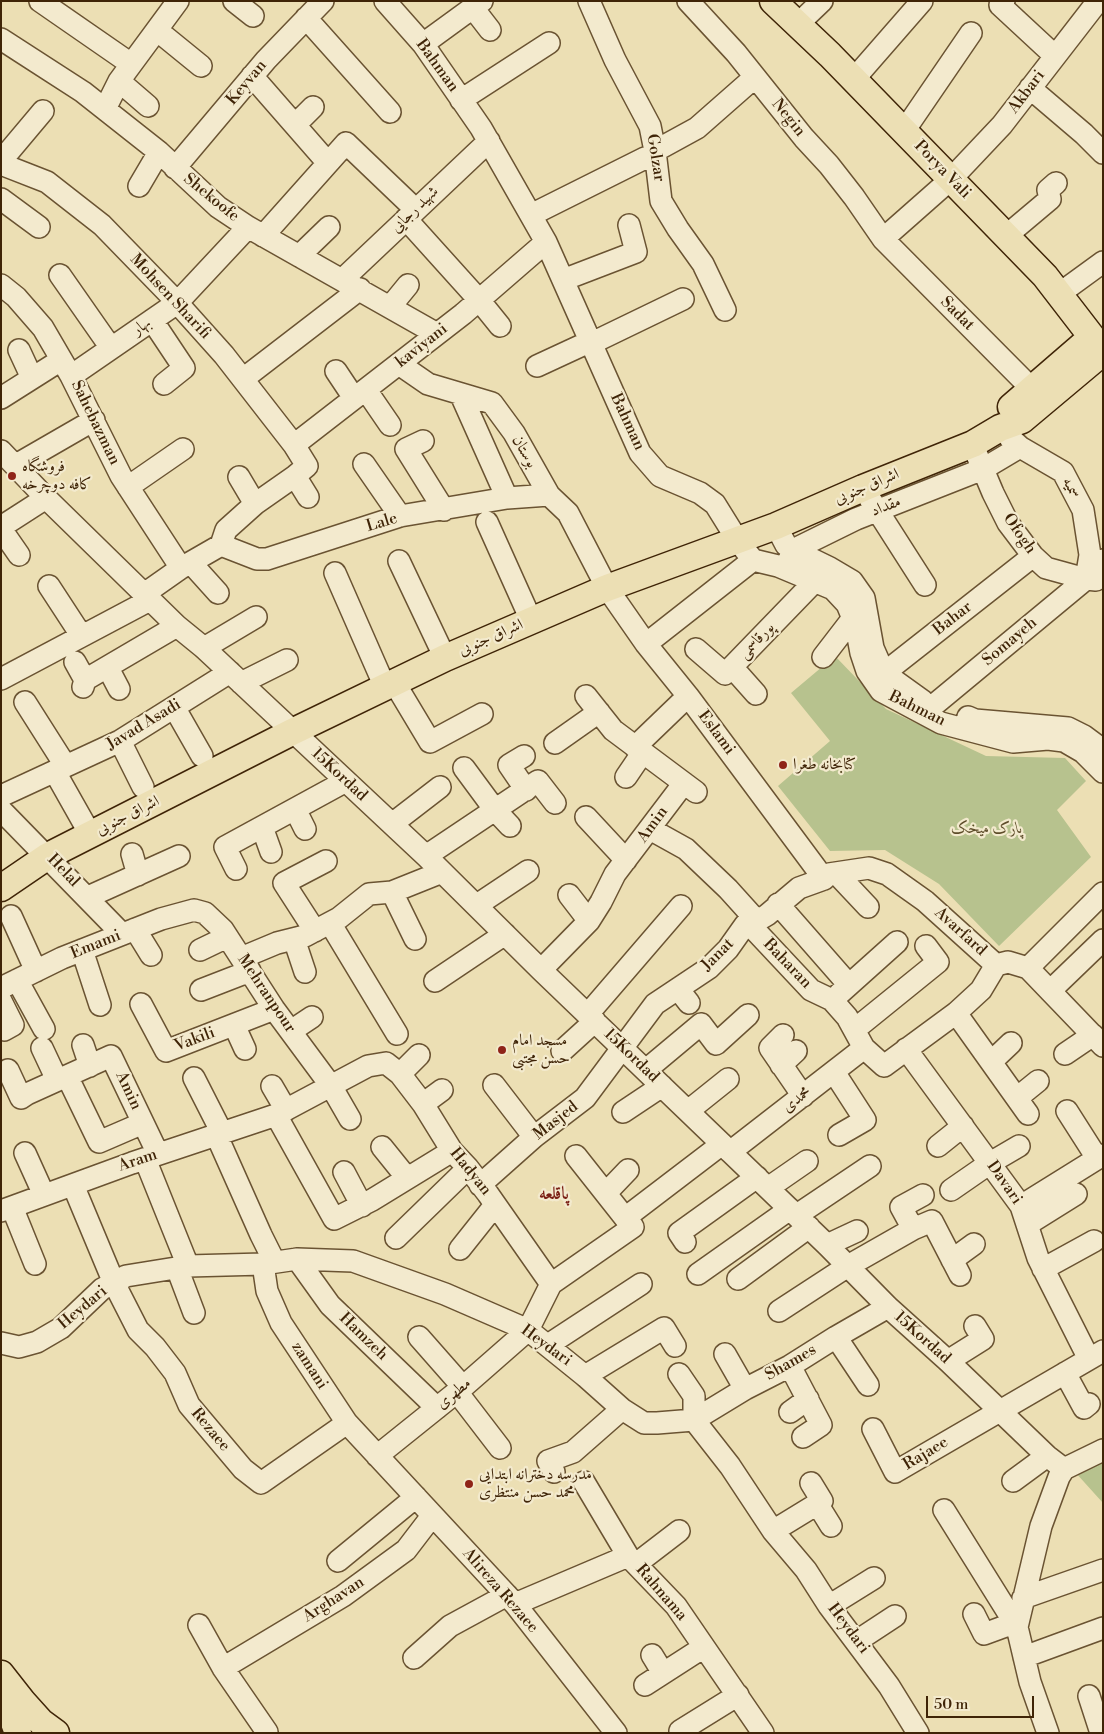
<!DOCTYPE html>
<html>
<head>
<meta charset="utf-8">
<style>
  body { margin:0 }
  #map { position:relative; width:1104px; height:1734px; overflow:hidden; background:#ecdfb4; font-family:"Libre Bodoni",serif }
  canvas { display:block }
  .frame { position:absolute; inset:0; border:2px solid #3f2407; pointer-events:none }
  .scale { position:absolute; left:926px; top:1696px; width:108px; height:22px; box-sizing:border-box; border:2px solid #3f2407; border-top:0; padding-left:6px; font-size:15px; line-height:18px; white-space:nowrap; color:#3f2407; -webkit-text-stroke:4px #f3eace; paint-order:stroke }
</style>
</head>
<body>
<div id="map">
<canvas width="1104" height="1734"></canvas>
<div class="frame"></div>
<div class="scale">50 m</div>
</div>
<script>
const ctx = document.querySelector('canvas').getContext('2d');
ctx.lineJoin = 'round';
function paint(path, color) { ctx.fillStyle = color; ctx.fill(path, 'evenodd'); }
const shape = rows => new Path2D(rows.map(r => 'M' + r).join(''));
function strokePath(path, color, width, dash) { ctx.strokeStyle = color; ctx.lineWidth = width; ctx.lineCap = dash ? 'butt' : 'round'; ctx.setLineDash(dash || []); ctx.stroke(path); }
function drawText(font, color, halo, rows, align = 'center') {
  ctx.font = font + ' "Libre Bodoni",Amiri,serif'; ctx.lineWidth = 4.5; ctx.setLineDash([]); ctx.textBaseline = 'middle'; ctx.strokeStyle = halo; ctx.fillStyle = color; for (const [text, x, y, turn = 0] of rows) {
    ctx.save(); ctx.translate(x, y); ctx.rotate((+turn || 0) * Math.PI / 180); ctx.textAlign = isNaN(turn) ? turn : align; if (halo) ctx.strokeText(text, 0, 0); ctx.fillText(text, 0, 0); ctx.restore();
  }
}
const green = shape([
  [835,656,886,709,986,756,1065,758,1086,781,1057,810,1091,857,999,946,939,884,885,850,830,851,778,786,830,741,791,693],
  [1103,1459,1103,1503,1075,1472]
]);
const minor = shape([
  [40,1,131,64],
  [234,1,253,16],
  [385,1,423,44,481,128,546,242,640,453,660,476,700,493,715,504,738,541,753,560,778,566,833,589,847,604,856,626,861,653,867,671,881,691,941,723,1013,742,1048,739,1064,741,1083,752,1103,772],
  [589,1,615,60,650,126,655,151,661,201,678,229,703,264,725,310],
  [688,1,736,53,804,138,829,165,854,197,883,239,1032,389],
  [1004,1,1000,5,1055,56],
  [473,8,490,30],
  [306,18,390,112],
  [798,24,822,1],
  [158,31,201,66],
  [1,39,83,92,159,152,218,207,248,227,437,334],
  [423,44,482,1],
  [252,76,328,163],
  [854,79,922,1],
  [119,81,148,106],
  [1030,88,1084,134,1103,153],
  [461,100,549,43],
  [105,109,119,81,178,1],
  [295,125,313,107],
  [904,131,971,33],
  [655,151,697,128,755,77],
  [1,161,43,111],
  [1,164,47,182,102,225,172,297,224,355,294,445,307,466,295,476,255,504,226,530,221,545,181,568,144,594],
  [175,168,266,60,323,1],
  [139,186,159,152],
  [1,199,39,227],
  [531,215,645,158],
  [406,219,479,300,500,326],
  [263,236,346,143,415,209],
  [1006,236,1050,199,1048,190,1056,183],
  [883,239,951,179,1002,125,1098,1],
  [299,256,329,227],
  [60,275,111,348],
  [342,280,489,141],
  [563,280,636,252,629,225],
  [1,285,16,297,43,328,71,376,121,476,181,568],
  [1059,294,1103,262],
  [390,307,408,285],
  [152,320,184,368,164,384],
  [592,343,683,299],
  [19,350,32,378],
  [399,364,428,384,492,403,514,433,549,495,568,513,607,588,646,644,688,696,824,879],
  [537,366,591,341],
  [336,371,354,398],
  [71,376,177,303,248,227],
  [243,379,360,289],
  [366,390,390,425],
  [461,395,507,498],
  [1,398,61,360],
  [1009,437,1020,447,1063,472,1083,510,1090,555,1086,579],
  [423,441,406,449,444,510],
  [294,445,463,314,546,242],
  [1,451,46,498,177,626,204,648,426,856,541,970,827,1245,888,1307,948,1361,1047,1456,1064,1469],
  [977,455,993,493,1008,523,1033,556,1046,568,1086,579,1096,580],
  [364,464,400,516],
  [16,465,94,420],
  [295,476,308,497],
  [239,477,255,504],
  [128,487,183,449],
  [870,499,925,585],
  [487,522,531,620],
  [776,526,786,545,793,550,830,568,852,581,864,598,873,648,884,673,923,701],
  [1,527,46,498],
  [1,529,19,555],
  [221,545,257,559,267,559,400,516,507,498,549,495],
  [789,560,793,550,856,519,983,469,1020,447],
  [399,561,445,658],
  [191,563,218,593],
  [335,573,385,687],
  [49,586,81,635],
  [646,644,753,560],
  [204,648,256,617],
  [696,649,725,674,815,581],
  [823,657,853,618],
  [75,662,85,680],
  [732,667,756,694],
  [108,668,119,689],
  [1,679,150,600],
  [874,681,1033,556],
  [394,682,430,742,482,714],
  [241,683,287,660],
  [83,687,85,680,177,626],
  [586,696,613,730,696,792],
  [25,702,65,765],
  [934,705,1086,579,1103,560],
  [174,707,202,756],
  [968,717,975,720,1068,728,1084,736,1103,750],
  [120,741,143,787],
  [555,743,599,712],
  [635,747,688,696],
  [524,756,509,765,526,790],
  [464,768,495,810,510,826],
  [55,772,90,834],
  [626,777,643,752],
  [1,796,120,741,230,672],
  [295,809,305,829],
  [1,810,122,934],
  [586,817,626,860],
  [392,824,440,787],
  [262,827,271,852],
  [650,829,686,849,728,889,756,920],
  [132,854,138,875],
  [426,856,538,781,555,803],
  [236,869,225,847,346,781],
  [836,873,868,907],
  [392,892,415,939],
  [569,895,589,921],
  [88,897,179,856],
  [778,904,849,985],
  [477,905,528,871],
  [11,916,36,971],
  [330,923,397,1034],
  [750,925,811,990,832,1000,847,1017,864,1048,884,1066,956,1013,981,990,996,965],
  [135,929,151,955],
  [315,931,284,883,326,861],
  [294,939,305,972],
  [82,950,100,1005],
  [200,950,227,937],
  [241,958,277,943,305,936,339,918,369,894,392,892,442,872],
  [1028,968,1103,893],
  [541,970,589,921,601,902,615,874,684,783],
  [17,980,44,1029],
  [435,981,505,934],
  [1,988,62,958,161,919,194,910,205,913,223,930,274,1009,331,1086,350,1119],
  [678,989,689,1003],
  [201,990,250,971],
  [1050,991,1103,940],
  [839,994,897,942],
  [1,1001,13,1025,4,1030],
  [141,1004,166,1051,274,1009],
  [956,1013,1028,1114],
  [588,1014,681,906],
  [234,1025,245,1049],
  [854,1030,938,962,926,946],
  [291,1031,312,1017],
  [783,1035,770,1048,803,1096],
  [83,1045,90,1066],
  [42,1048,57,1080],
  [906,1049,1021,1206,1038,1258,1089,1359],
  [562,1051,595,1021],
  [1065,1054,1093,1035],
  [991,1062,1011,1043],
  [781,1065,796,1051],
  [8,1070,21,1098,27,1094,111,1056,158,1154],
  [646,1070,701,1024,716,1044,748,1015],
  [834,1072,865,1120,839,1135],
  [400,1074,419,1055],
  [67,1076,99,1142,143,1123],
  [194,1078,222,1133],
  [494,1085,534,1137],
  [272,1086,286,1110],
  [1017,1098,1038,1081],
  [423,1104,442,1090],
  [688,1111,728,1079],
  [1067,1111,1097,1158],
  [623,1112,662,1086],
  [276,1115,334,1219,372,1200,452,1151],
  [216,1134,261,1235,274,1261],
  [938,1146,963,1126],
  [382,1147,407,1178],
  [730,1152,864,1048],
  [25,1153,44,1195],
  [576,1156,625,1218],
  [145,1159,188,1266],
  [344,1172,362,1206],
  [73,1185,114,1283,138,1330,155,1347,175,1373,189,1405,243,1469,261,1483,347,1423],
  [480,1185,534,1137,585,1098,655,1004,709,968,728,949,745,925,750,925,767,915,799,888,824,879,829,874,869,868,887,874,925,901,996,965,1008,962,1028,968,1103,1046],
  [768,1188,807,1161],
  [951,1190,990,1163,1019,1146],
  [606,1193,628,1170],
  [1021,1206,1103,1155],
  [12,1207,35,1264],
  [1,1211,132,1163,276,1115,368,1066,386,1063,400,1074,423,1104,452,1151,468,1168,488,1194,551,1284],
  [797,1215,870,1166],
  [1028,1224,1076,1194],
  [913,1229,901,1207,923,1195],
  [396,1238,468,1168],
  [685,1242,679,1233,757,1177],
  [827,1245,857,1231],
  [460,1249,495,1205],
  [297,1259,330,1305,437,1408],
  [952,1260,974,1244],
  [263,1264,267,1291,281,1323,347,1423,515,1604,616,1733],
  [177,1268,194,1313],
  [1043,1269,1094,1241],
  [698,1274,790,1209],
  [738,1279,809,1227],
  [779,1311,848,1266,913,1229,932,1221,960,1275],
  [419,1337,463,1387],
  [836,1337,868,1385],
  [1,1343,19,1347,37,1342,61,1328,102,1289,126,1276,188,1266,263,1264,297,1259,353,1261,445,1294,528,1330,585,1376,622,1409,644,1423,657,1423,694,1420,730,1466,773,1531,806,1570,829,1606,889,1686,918,1733],
  [548,1345,641,1284],
  [725,1354,745,1389],
  [948,1361,983,1339,975,1326],
  [790,1366,821,1425,803,1437],
  [1065,1373,1084,1408,1089,1404],
  [679,1374,694,1396,694,1420],
  [585,1376,664,1328,675,1346],
  [457,1392,500,1448],
  [790,1412,808,1399],
  [694,1420,745,1389,790,1366,836,1337,888,1307],
  [873,1429,895,1472,1103,1351],
  [377,1456,463,1387,528,1330,551,1284,633,1227,625,1218,722,1144],
  [1064,1469,1103,1450],
  [554,1472,548,1461,573,1452,622,1409],
  [1013,1481,1047,1456],
  [584,1482,628,1556,676,1606,763,1733],
  [818,1505,831,1526],
  [944,1510,1017,1627],
  [773,1531,822,1501,811,1483],
  [338,1561,416,1497],
  [636,1564,679,1531],
  [1023,1598,1103,1570],
  [515,1604,628,1556],
  [829,1606,874,1578],
  [974,1614,984,1634,1014,1623],
  [199,1625,223,1668,267,1732],
  [857,1641,895,1616],
  [652,1655,663,1673],
  [1024,1657,1103,1628],
  [414,1658,450,1626,507,1595],
  [223,1668,343,1596,406,1550,432,1516],
  [645,1685,704,1647],
  [1089,1696,1101,1733],
  [680,1731,738,1695],
  [1048,1733,1030,1682,1017,1627,1041,1526,1059,1477,1064,1469]
]);
const major = shape([
  [773,1,830,55,1045,276,1092,337,1103,347],
  [1011,407,1092,337],
  [1,888,48,856,292,732,445,658,607,588,776,526,863,488,973,444,1000,428,1022,420,1103,352],
  [1,1674,23,1702,41,1722,56,1733],
  [1,1688,18,1733]
]);
const markers = [
  [12,476,5,"#8f2418"],
  [783,765,5,"#8f2418"],
  [502,1050,5,"#8f2418"],
  [469,1484,5,"#8f2418"]
];
const streetNames = [
  ["Bahman",437,66,54],
  ["Keyvan",247,83,-50],
  ["Akbari",1027,92,-53],
  ["Negin",788,118,51],
  ["Golzar",655,158,81],
  ["Porya Vali",942,170,46],
  ["Shekoofe",211,198,39],
  ["شهید رجایی",415,210,-44],
  ["Mohsen Sharifi",170,297,47],
  ["Sadat",957,314,45],
  ["بهار",142,327,-35],
  ["kaviyani",422,346,-38],
  ["Bahman",627,422,65],
  ["Sahebazman",95,423,64],
  ["بوستان",524,452,60],
  ["اشراق جنوبی",867,487,-23],
  ["سمیه",1071,488,61],
  ["مقداد",886,507,-21],
  ["Lale",382,523,-17],
  ["Ofogh",1019,534,55],
  ["Bahar",953,619,-38],
  ["اشراق جنوبی",491,638,-24],
  ["پورقاسمی",757,641,-46],
  ["Somayeh",1010,642,-40],
  ["Bahman",917,709,26],
  ["Javad Asadi",144,725,-31],
  ["Eslami",716,733,53],
  ["15Kordad",339,775,43],
  ["اشراق جنوبی",128,816,-27],
  ["Amin",653,825,-54],
  ["Helal",63,871,46],
  ["Avarfard",960,932,42],
  ["Emami",96,945,-22],
  ["Janat",718,955,-45],
  ["Baharan",787,964,46],
  ["Mehranpour",266,994,56],
  ["Vakili",195,1040,-21],
  ["15Kordad",631,1056,44],
  ["Amin",128,1091,65],
  ["محمدی",797,1100,-38],
  ["Masjed",556,1121,-38],
  ["Aram",138,1161,-19],
  ["Hadyan",470,1172,51],
  ["Davari",1004,1183,55],
  ["Heydari",83,1308,-40],
  ["Hamzeh",363,1337,44],
  ["15Kordad",922,1338,42],
  ["Heydari",546,1346,36],
  ["Shames",791,1363,-30],
  ["zamani",309,1366,57],
  ["مطهری",454,1394,-39],
  ["Rezaee",210,1430,50],
  ["Rajaee",926,1454,-31],
  ["Alireza Rezaee",500,1591,49],
  ["Rahnama",661,1593,49],
  ["Arghavan",334,1600,-33],
  ["Heydari",848,1629,53]
];
const poiNames = [
  ["فروشگاه",22,467],
  ["کافه دوچرخه",22,485],
  ["کتابخانه طغرا",793,765],
  ["مسجد امام",512,1041],
  ["حسن مجتبی",512,1059],
  ["مدرسه دخترانه ابتدایی",479,1475],
  ["محمد حسن منتظری",479,1493]
];
const parkNames = [
  ["پارک میخک",987,829]
];
const neighbourhoodNames = [
  ["پاقلعه",554,1195]
];
paint(green, '#b7c28e');
strokePath(minor, '#6a5332', 24);
strokePath(major, '#3f2407', 29);
strokePath(minor, '#f3eace', 21);
strokePath(major, '#ecdfb4', 26);
for (const [x, y, r, color] of markers) { const dot = new Path2D(); dot.arc(x, y, r, 0, 2 * Math.PI); ctx.fillStyle = color; ctx.fill(dot); strokePath(dot, '#f3eace', 2); }
drawText('16px', '#3f2407', '#f3eace', streetNames);
drawText('16px', '#3f2407', '#f3eace', poiNames, 'left');
drawText('italic 16px', '#5d4c29', '#f3eace', parkNames);
drawText('bold 18px', '#7a1f14', '#f3eace', neighbourhoodNames);
</script>
</body>
</html>
